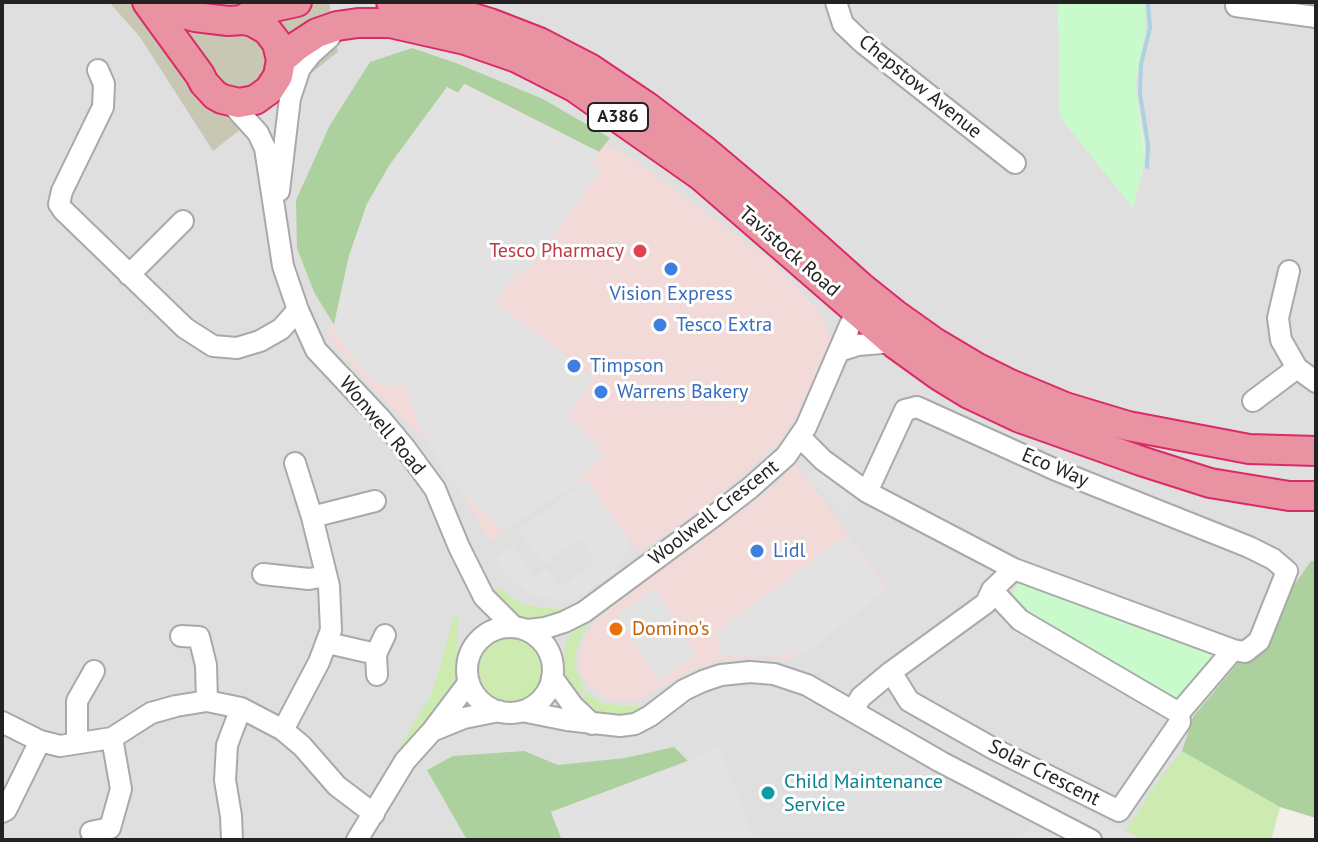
<!DOCTYPE html>
<html>
<head>
<meta charset="utf-8">
<style>
  body { margin:0 }
  #map { position:relative; width:1318px; height:842px; overflow:hidden; background:#f2efe9; font-family:"PT Sans",sans-serif }
  canvas { display:block }
  .frame { position:absolute; inset:0; border:4px solid #222; pointer-events:none }
</style>
</head>
<body>
<div id="map">
<canvas width="1318" height="842"></canvas>
<div class="frame"></div>
</div>
<script>
const ctx = document.querySelector('canvas').getContext('2d');
ctx.lineJoin = 'round';
function paint(path, color) { ctx.fillStyle = color; ctx.fill(path, 'evenodd'); }
const shape = rows => new Path2D(rows.map(r => 'M' + r).join(''));
function strokePath(path, color, width, dash) { ctx.strokeStyle = color; ctx.lineWidth = width; ctx.lineCap = dash ? 'butt' : 'round'; ctx.setLineDash(dash || []); ctx.stroke(path); }
function drawText(font, color, halo, rows, align = 'center') {
  ctx.font = font + ' "PT Sans",sans-serif'; ctx.lineWidth = 6; ctx.setLineDash([]); ctx.textBaseline = 'middle'; ctx.strokeStyle = halo; ctx.fillStyle = color; for (const [text, x, y, turn = 0] of rows) {
    ctx.save(); ctx.translate(x, y); ctx.rotate((+turn || 0) * Math.PI / 180); ctx.textAlign = isNaN(turn) ? turn : align; if (halo) ctx.strokeText(text, 0, 0); ctx.fillText(text, 0, 0); ctx.restore();
  }
}
const residential = shape([
  [2,2,1058,2,1060,117,1133,207,1143,168,1145,148,1135,84,1145,33,1145,2,1316,2,1316,818,1280,807,1271,840,2,840]
]);
const commercial = shape([
  [520,101,627,155,770,260,822,315,831,338,811,386,783,439,708,504,641,552,580,483,576,482,490,541,437,451,370,385,328,337,345,246],
  [795,462,888,588,790,661,761,656,719,660,688,671,645,697,625,702,607,699,592,688,581,676,578,664,584,638,594,623,614,604,756,500,777,484]
]);
const construction = shape([
  [109,2,329,2,338,52,213,151,140,37]
]);
const grass = shape([
  [500,587,512,598,523,605,555,609,572,607,566,613,553,620,529,621,512,615,493,594],
  [596,613,598,615,586,627,578,645,575,657,576,669,585,689,577,698,570,687,565,673,564,656,566,642,577,626],
  [454,616,457,616,457,674,452,693,407,744,381,786,377,785,431,695,441,664],
  '479 670a32 32 0 1 1 64 0a32 32 0 1 1-64 0Z',
  [588,692,602,703,628,706,645,706,640,711,627,715,610,716,591,710,581,700],
  [1182,751,1280,807,1271,840,1143,840,1126,831,1152,789]
]);
const forest = shape([
  [412,48,456,63,543,99,610,138,599,152,465,84,458,93,447,87,389,166,367,204,349,256,334,325,314,292,297,248,296,200,330,125,370,62],
  [1311,561,1316,561,1316,818,1280,807,1182,751,1193,717,1247,652],
  [674,747,688,761,551,812,562,840,467,840,427,770,453,756,524,751,558,765,625,758]
]);
const park = shape([
  [1058,2,1145,2,1145,33,1135,84,1145,158,1133,208,1060,117],
  [1024,580,1215,651,1216,656,1174,703,1038,624,1011,598,1017,584]
]);
const parking = shape([
  [464,84,599,152,592,163,601,170,526,274,520,269,495,302,595,378,567,417,589,436,603,455,575,485,503,531,448,478,418,424,405,385,385,385,371,381,338,336,334,325,349,256,367,204,389,166,447,87,458,93],
  [823,460,862,489,845,514,806,477],
  [586,480,632,545,615,573,572,600,533,597,509,578,495,558,513,545,535,576,546,568,560,587,596,561,580,539,544,565,518,530],
  [847,535,887,590,805,654,721,656,717,631],
  [655,588,696,655,658,683,618,615],
  [719,746,755,840,562,840,551,812,688,761],
  [1050,792,1143,840,1021,840]
]);
const stream = shape([
  [1147,167,1148,144,1140,94,1141,64,1150,28,1148,2]
]);
const minor = shape([
  [836,2,843,24,863,43,1015,163],
  [1236,6,1316,17],
  [98,70,104,84,103,107,62,191,59,204,63,210,185,328,213,346,237,348,260,341,281,329,298,310],
  [290,98,300,68,311,54,330,37],
  [230,102,258,133,265,148,283,266,298,310,316,350,380,418,405,448,435,489,459,547,484,597,513,626],
  [279,191,290,98,281,68],
  [1289,271,1278,318,1281,340,1297,368,1316,382],
  [129,275,183,221],
  [839,351,858,345,893,342],
  [1253,401,1297,368],
  [800,437,823,460,867,492,1014,569,1233,650,1245,652,1259,641,1287,571,1273,559,1249,547,1056,470,917,407,905,410,867,492],
  [312,517,375,501],
  [1014,569,992,590,986,603,891,672,909,701,994,749,1119,811,1180,722,1179,713],
  [263,574,309,579,326,576],
  [992,590,1020,620,1179,713],
  '467 670a43 43 0 1 1 86 0a43 43 0 1 1-86 0Z',
  [528,630,545,628,564,622,584,612,714,516,750,488,786,456,806,427,850,325,858,312,868,308],
  [181,636,199,637,206,665,207,701],
  [328,643,376,654,377,675],
  [376,654,385,635],
  [552,677,573,706,592,724],
  [853,710,861,697,891,672],
  [522,711,567,720,620,726,635,724,650,716,684,690,703,681,721,675,750,672,774,674,807,685,941,762,1091,840],
  [1179,713,1233,650],
  [2,722,40,741,60,746,112,738,151,713,176,706,207,701,241,708,283,730,302,746,337,786,374,814],
  [283,730,319,662,331,630,329,586,312,517,295,463],
  [432,731,464,718,499,711],
  [77,743,77,701,94,671],
  [2,812,6,810,40,741],
  [91,832,110,828,121,789,112,738],
  [232,840,231,816,225,780,227,745,241,708],
  [357,840,405,761,432,731,469,682]
]);
const highway = shape([
  [147,2,200,75,204,83,215,95,222,99,239,103,255,100,269,90,278,76,281,60,277,43,267,30,253,22,244,20,228,21,195,17,175,11,166,2],
  [391,2,457,13,490,23,539,42,591,69,646,106,705,151,775,210,861,287,896,315,934,342,976,367,1010,384,1065,407,1128,426,1249,449,1316,451],
  [241,20,261,10,297,2],
  [281,60,297,46,317,33,337,26,358,23,390,23,465,40,517,58,574,87,701,176,895,344,938,375,969,394,1020,418,1141,461,1210,483,1289,496,1316,496]
]);
const markers = [
  [640,251,8,"#e0444e"],
  [671,269,8,"#3f7fe0"],
  [660,325,8,"#3f7fe0"],
  [574,366,8,"#3f7fe0"],
  [601,392,8,"#3f7fe0"],
  [757,551,8,"#3f7fe0"],
  [616,629,8,"#e8710a"],
  [768,793,8,"#0f9aa8"]
];
const shields = [
  [618,117,60]
];
const shieldNames = [
  ["A386",618,117]
];
const streetNames = [
  ["Chepstow Avenue",920,87,39],
  ["Tavistock Road",789,252,41],
  ["Wonwell Road",382,426,50],
  ["Eco Way",1055,468,23],
  ["Woolwell Crescent",714,513,-38],
  ["Solar Crescent",1044,773,27]
];
const healthNames = [
  ["Tesco Pharmacy",624,251]
];
const shopNames = [
  ["Vision Express",671,294,"center"],
  ["Tesco Extra",676,325],
  ["Timpson",590,366],
  ["Warrens Bakery",617,392],
  ["Lidl",773,551]
];
const foodNames = [
  ["Domino's",632,629]
];
const cultureNames = [
  ["Child Maintenance",784,782],
  ["Service",784,805]
];
paint(residential, '#e0dfdf');
paint(commercial, '#f2dad9');
paint(construction, '#c7c7b4');
paint(grass, '#cdebb0');
paint(forest, '#add19e');
paint(park, '#c8facc');
paint(parking, '#e2e2e2');
strokePath(stream, '#aad3df', 4);
strokePath(minor, '#a9a9a9', 24);
strokePath(highway, '#dc2a67', 32);
strokePath(minor, '#fff', 20);
strokePath(highway, '#e892a2', 28);
for (const [x, y, r, color] of markers) { const dot = new Path2D(); dot.arc(x, y, r, 0, 2 * Math.PI); ctx.fillStyle = color; ctx.fill(dot); strokePath(dot, '#fff', 3); }
for (const [x, y, w] of shields) { const box = new Path2D(); box.roundRect(x - w / 2, y - 14, w, 28, 6); ctx.fillStyle = '#fff'; ctx.fill(box); strokePath(box, '#222', 2); }
drawText('bold 18px', '#222', null, shieldNames);
drawText('20px', '#222', '#fff', streetNames);
drawText('20px', '#be3a42', '#fff', healthNames, 'right');
drawText('20px', '#366cbe', '#fff', shopNames, 'left');
drawText('20px', '#c56008', '#fff', foodNames, 'left');
drawText('20px', '#0d838f', '#fff', cultureNames, 'left');
</script>
</body>
</html>
